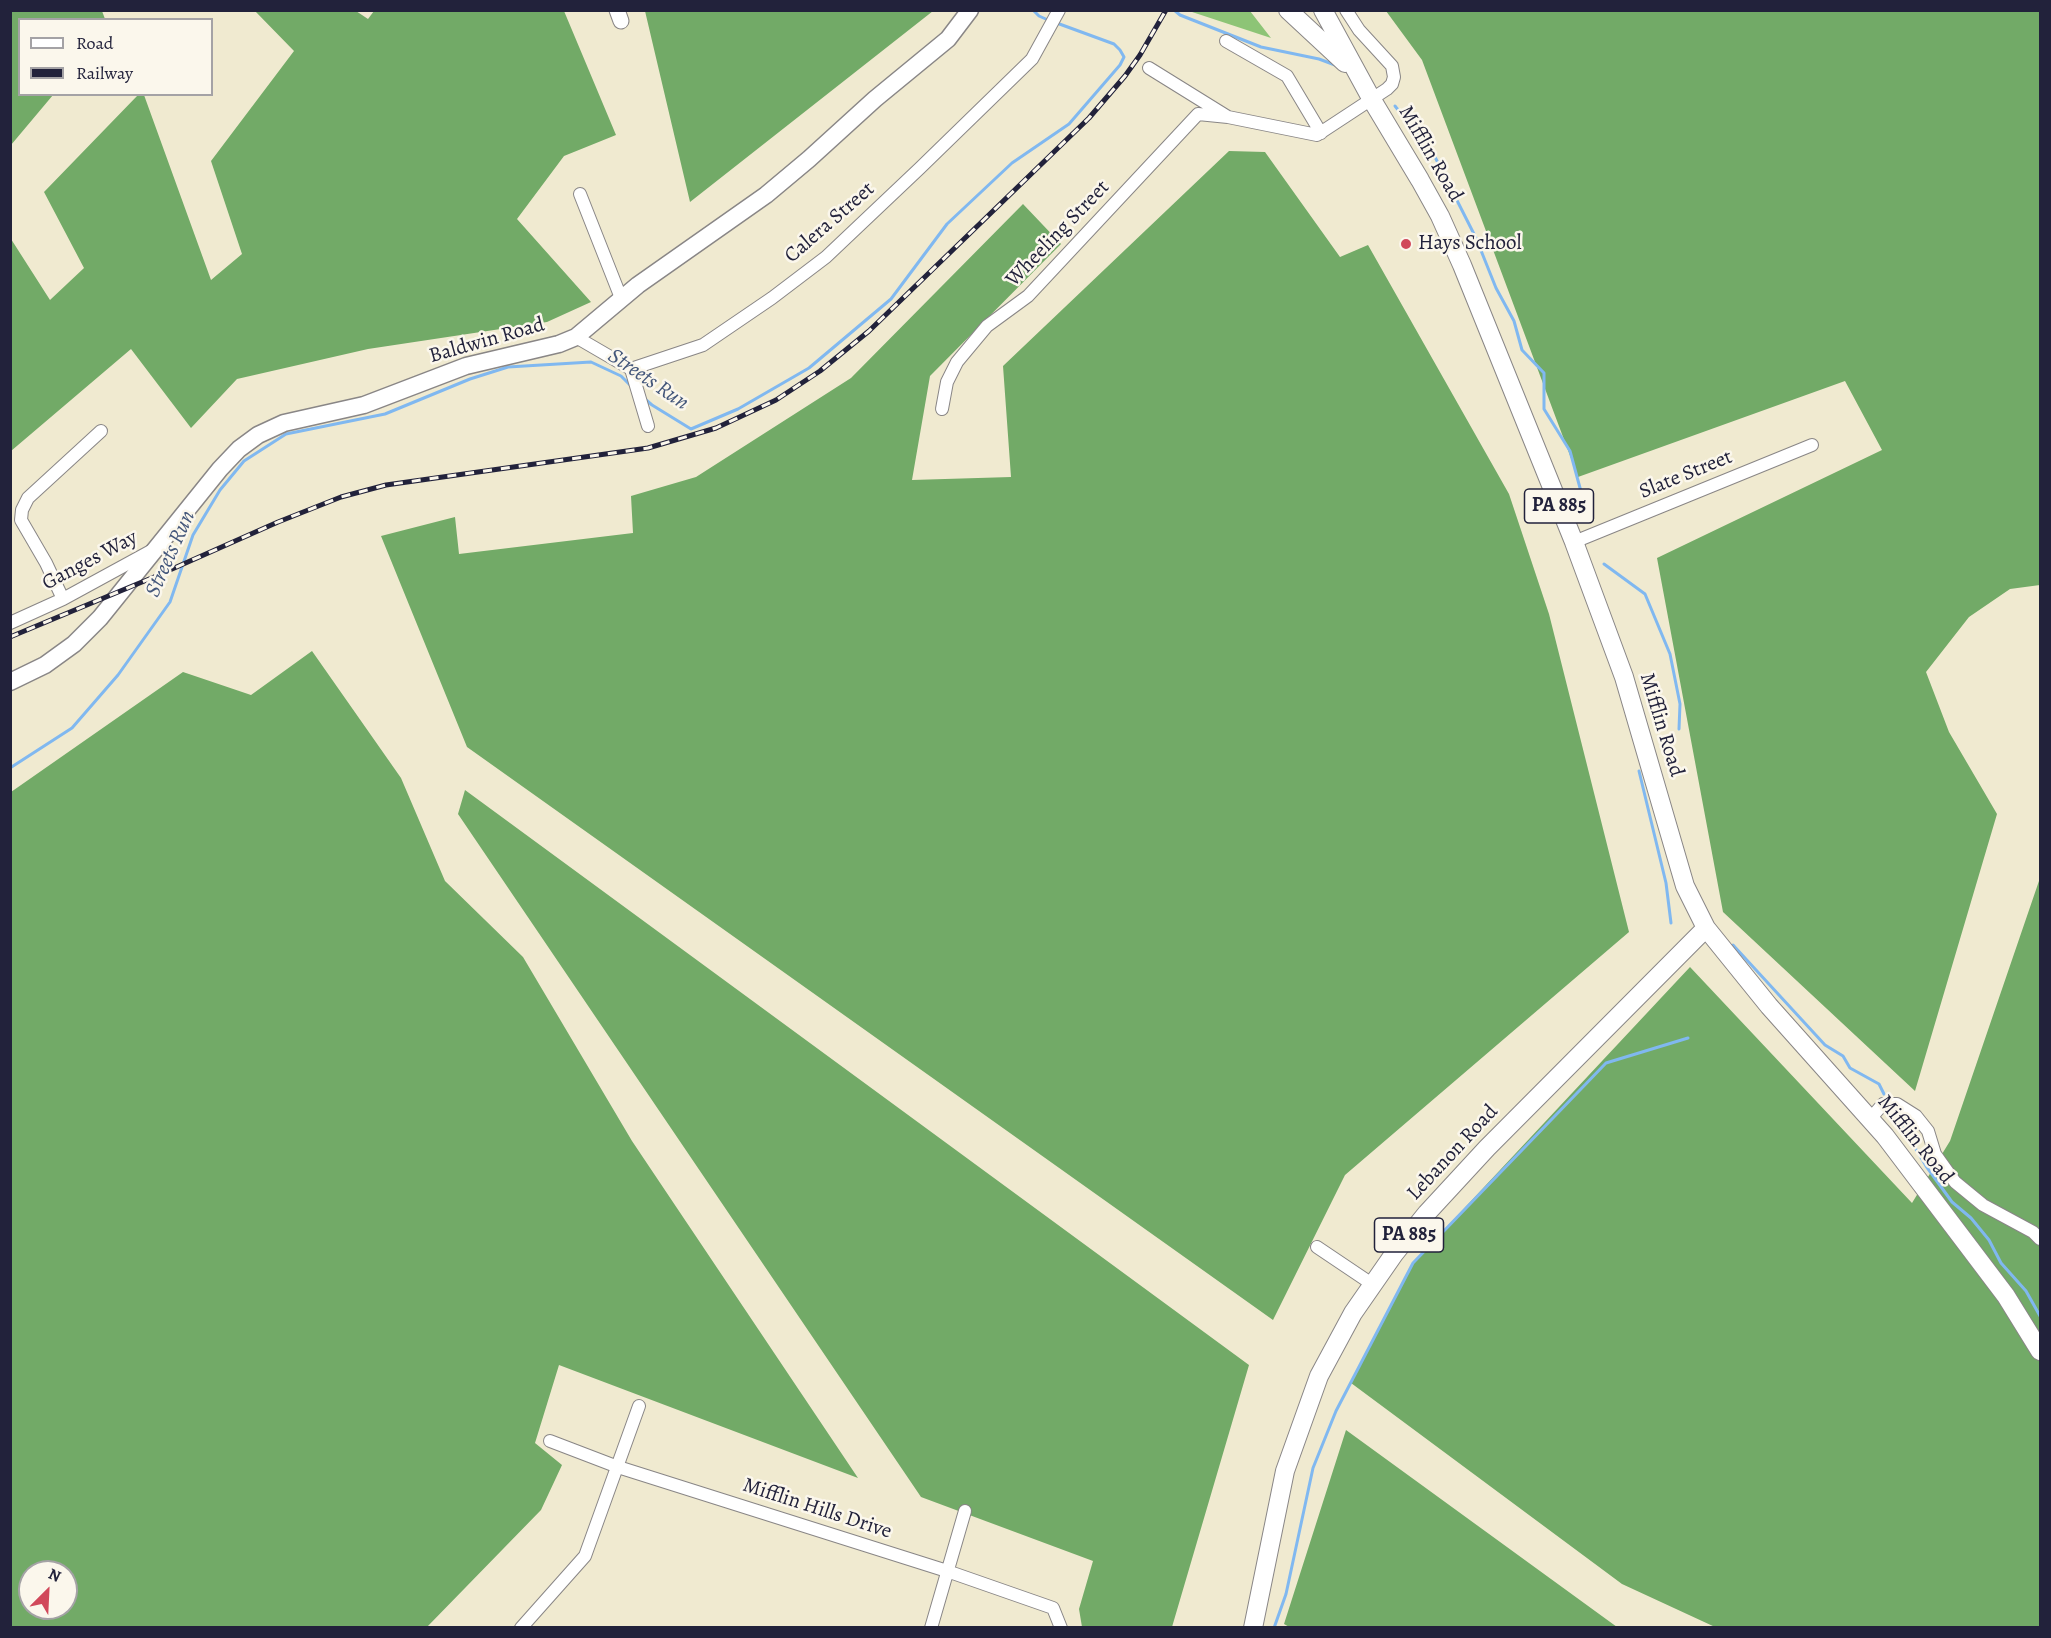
<!DOCTYPE html>
<html>
<head>
<meta charset="utf-8">
<style>
  body { margin:0 }
  #map { position:relative; width:2051px; height:1638px; overflow:hidden; background:#f0ead0; font-family:Alegreya,serif }
  canvas { display:block }
  .frame { position:absolute; inset:0; border:12px solid #22223b; pointer-events:none }
  .legend { position:absolute; left:18px; top:18px; width:195px; height:78px; box-sizing:border-box; background:#fbf7ec; border:2px solid #a4a2a5; margin:0; padding:8px 10px; list-style:none; font-size:18px; color:#22223b }
  .legend li { display:flex; align-items:center; gap:12px; height:30px }
  .legend b { width:30px; border:2px solid #a4a2a5 }
  .north { position:absolute; left:18px; top:1560px; width:60px; height:60px; box-sizing:border-box; background:#fbf7ec; border:2px solid #a4a2a5; border-radius:50%; rotate:24deg; font-size:16px; font-weight:700; line-height:24px; text-align:center; color:#22223b }
  .north::after { content:''; display:block; margin:auto; width:21px; height:27px; background:#d1495b; clip-path:polygon(50% 0,100% 100%,50% 72%,0 100%) }
</style>
</head>
<body>
<div id="map">
<canvas width="2051" height="1638"></canvas>
<div class="frame"></div>
<ul class="legend">
<li><b style="height:8px;background:#fff"></b>Road</li>
<li><b style="height:8px;background:#22223b"></b>Railway</li>
</ul>
<div class="north">N</div>
</div>
<script>
const ctx = document.querySelector('canvas').getContext('2d');
ctx.lineJoin = 'round';
function paint(path, color) { ctx.fillStyle = color; ctx.fill(path, 'evenodd'); }
const shape = rows => new Path2D(rows.map(r => 'M' + r).join(''));
function strokePath(path, color, width, dash) { ctx.strokeStyle = color; ctx.lineWidth = width; ctx.lineCap = dash ? 'butt' : 'round'; ctx.setLineDash(dash || []); ctx.stroke(path); }
function drawText(font, color, halo, rows, align = 'center') {
  ctx.font = font + ' Alegreya,serif'; ctx.lineWidth = 5; ctx.setLineDash([]); ctx.textBaseline = 'middle'; ctx.strokeStyle = halo; ctx.fillStyle = color; for (const [text, x, y, turn = 0] of rows) {
    ctx.save(); ctx.translate(x, y); ctx.rotate((+turn || 0) * Math.PI / 180); ctx.textAlign = isNaN(turn) ? turn : align; if (halo) ctx.strokeText(text, 0, 0); ctx.fillText(text, 0, 0); ctx.restore();
  }
}
const green = shape([
  [1188,11,1250,11,1271,38,1189,11]
]);
const forest = shape([
  [11,10,102,11,105,19,20,20,20,94,53,95,11,145],
  [374,11,564,11,616,135,564,156,517,219,591,302,547,322,368,349,237,379,191,428,131,349,11,451,11,239,50,300,84,268,44,192,138,95,144,95,211,280,242,254,211,161,294,51,255,11,356,11,368,19],
  [645,11,645,10,933,11,690,202],
  [1386,11,2040,11,2040,585,2010,589,1969,617,1926,672,1949,732,1997,814,1915,1091,1723,912,1657,558,1882,450,1845,381,1578,477,1422,60],
  [1229,151,1265,152,1340,257,1368,245,1509,494,1549,614,1629,932,1345,1175,1273,1320,467,747,381,536,455,517,459,554,633,533,631,496,696,477,851,378,1023,204,1061,244,930,376,912,480,1011,477,1003,366],
  [312,651,401,778,445,881,523,957,632,1141,858,1478,559,1365,535,1443,562,1465,541,1510,427,1627,11,1627,11,792,183,672,251,695],
  [30,1572,66,1572,66,1608,30,1608],
  [465,790,1249,1365,1172,1627,1082,1627,1079,1609,1093,1561,921,1497,458,814],
  [2040,878,2040,1627,1715,1627,1622,1584,1351,1383,1413,1263,1690,967,1912,1203,1950,1141],
  [1346,1430,1617,1627,1291,1628,1284,1624]
]);
const stream = shape([
  [1033,10,1039,16,1048,20],
  [1174,10,1180,15,1261,47,1319,59,1335,65],
  [1395,106,1435,157,1476,238,1496,288,1514,321,1522,350,1544,373,1544,409,1570,451,1586,510],
  [645,399,652,405,691,429,738,409,809,368,891,299,947,224,1012,163,1069,124,1120,65,1124,57,1120,50,1114,44,1054,22],
  [1604,564,1645,594,1670,654,1680,704,1679,729],
  [10,768,72,728,118,675,170,602,193,535,220,490,244,461,286,434,385,414,470,379,508,367,591,362,621,376,632,387],
  [1639,771,1666,883,1671,923],
  [1733,945,1825,1045,1843,1056,1850,1068,1879,1084,1884,1094],
  [1897,1118,1926,1166,1952,1202,1971,1218,1989,1240,2001,1263,2026,1291,2040,1316],
  [1274,1628,1286,1594,1313,1468,1336,1411,1413,1263,1606,1063,1688,1038]
]);
const minor = shape([
  [1226,41,1287,76,1321,133],
  [1149,68,1228,117,1317,135,1387,89,1392,84,1394,77,1392,66,1359,30,1346,10],
  [580,194,621,298],
  [576,337,631,369,703,345,772,298,826,257,920,168,1032,59,1059,10],
  [631,369,648,426],
  [942,409,947,382,957,362,987,326,1028,296,1198,114,1228,117],
  [1574,542,1812,445],
  [63,599,46,563,21,520,22,510,28,498,101,431],
  [10,623,63,599,151,551],
  [1870,1119,1883,1104,1897,1104,1916,1116,1928,1131,1935,1154,1955,1182,1983,1205,2033,1232,2040,1239],
  [1317,1247,1372,1284],
  [550,1441,618,1467,947,1571,1053,1608,1061,1628],
  [521,1628,585,1556,639,1406],
  [931,1628,965,1511]
]);
const tertiary = shape([
  [617,10,621,21]
]);
const secondary = shape([
  [10,682,45,665,74,644,100,618,220,469,239,449,258,435,284,423,364,405,466,366,559,344,576,337,638,285,766,195,809,159,875,99,948,39,970,10]
]);
const primary = shape([
  [1288,10,1345,63],
  [1323,10,1372,100,1420,180,1440,216,1462,265,1574,542,1624,677,1685,886,1706,928,1769,1006,1885,1136,2006,1296,2040,1351],
  [1253,1628,1285,1471,1319,1376,1353,1313,1394,1254,1427,1213,1487,1148,1706,928]
]);
const rail = shape([
  [10,637,154,577,278,522,341,497,386,485,648,448,716,428,776,400,820,371,869,331,1089,118,1125,76,1140,55,1166,10]
]);
const markers = [
  [1406,244,6,"#d1495b"]
];
const shields = [
  [1559,506,69],
  [1409,1235,69]
];
const shieldNames = [
  ["PA 885",1559,506],
  ["PA 885",1409,1235]
];
const streetNames = [
  ["Mifflin Road",1430,154,60],
  ["Calera Street",830,223,-41],
  ["Wheeling Street",1058,234,-46],
  ["Baldwin Road",487,341,-16],
  ["Slate Street",1686,475,-22],
  ["Ganges Way",90,561,-28],
  ["Mifflin Road",1661,725,73],
  ["Mifflin Road",1915,1140,51],
  ["Lebanon Road",1453,1153,-47],
  ["Mifflin Hills Drive",817,1509,18]
];
const poiNames = [
  ["Hays School",1418,244]
];
const waterNames = [
  ["Streets Run",648,380,34],
  ["Streets Run",171,554,-66]
];
paint(green, '#8dc476');
paint(forest, '#72aa67');
strokePath(stream, '#80b8f0', 3);
strokePath(minor, '#898686', 14);
strokePath(tertiary, '#898686', 17);
strokePath(secondary, '#898686', 19);
strokePath(primary, '#898686', 20);
strokePath(minor, '#fff', 12);
strokePath(tertiary, '#fff', 15);
strokePath(secondary, '#fff', 16);
strokePath(primary, '#fff', 18);
strokePath(rail, '#22223b', 5);
strokePath(rail, '#fbf7ec', 3, [9]);
for (const [x, y, r, color] of markers) { const dot = new Path2D(); dot.arc(x, y, r, 0, 2 * Math.PI); ctx.fillStyle = color; ctx.fill(dot); strokePath(dot, '#fbf7ec', 2); }
for (const [x, y, w] of shields) { const box = new Path2D(); box.roundRect(x - w / 2, y - 17, w, 34, 4.5); ctx.fillStyle = '#fbf7ec'; ctx.fill(box); strokePath(box, '#22223b', 1.5); }
drawText('bold 20px', '#22223b', null, shieldNames);
drawText('21px', '#22223b', '#fbf7ec', streetNames);
drawText('21px', '#22223b', '#fbf7ec', poiNames, 'left');
drawText('italic 22px', '#43567a', '#fbf7ec', waterNames);
</script>
</body>
</html>
